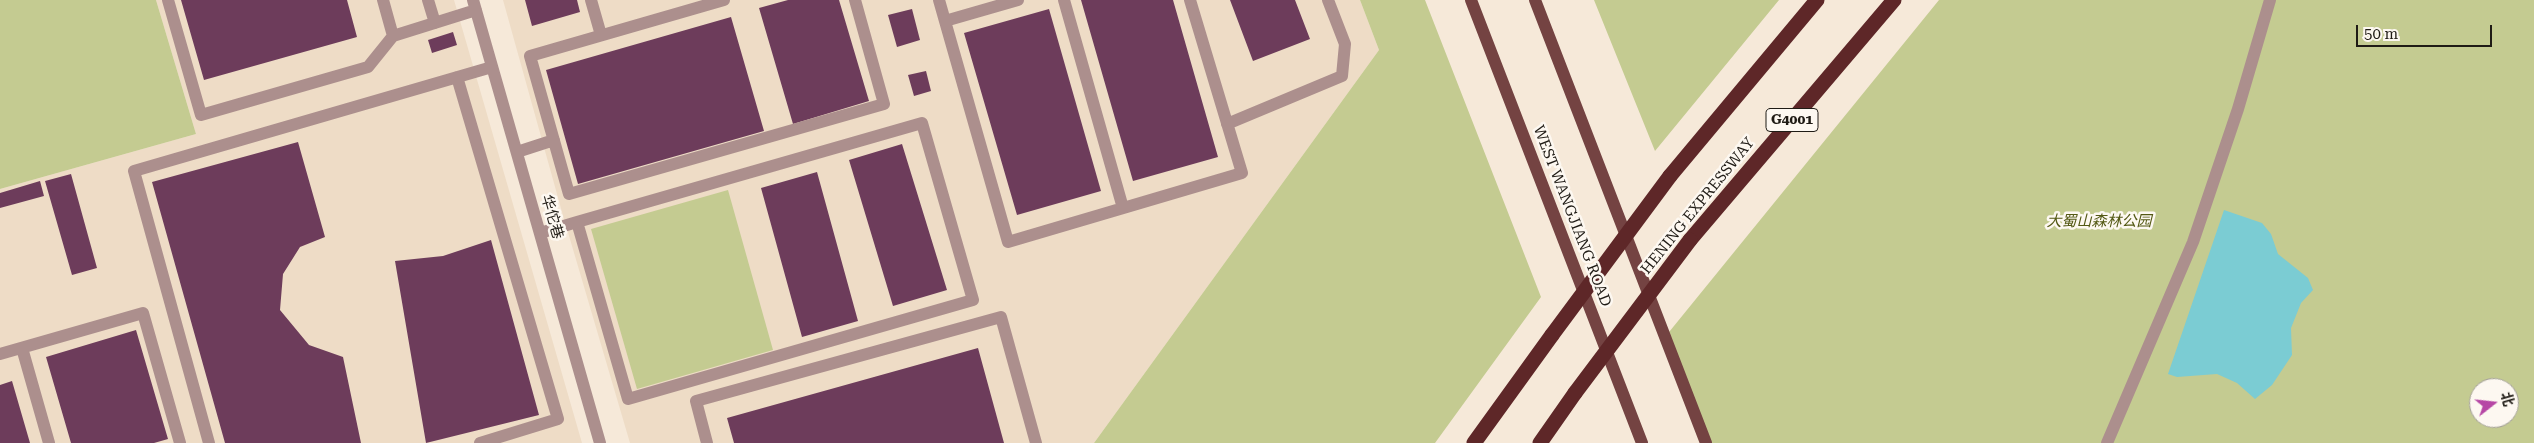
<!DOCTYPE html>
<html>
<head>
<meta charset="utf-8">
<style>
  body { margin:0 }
  #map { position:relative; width:2534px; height:443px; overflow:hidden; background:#f6e9d9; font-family:"Roboto Serif","Noto Sans SC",serif }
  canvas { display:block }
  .north { position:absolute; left:2469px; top:378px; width:50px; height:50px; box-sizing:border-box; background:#fdf8f1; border:1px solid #a4a099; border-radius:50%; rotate:74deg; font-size:14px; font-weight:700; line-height:20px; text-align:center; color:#1f1b15 }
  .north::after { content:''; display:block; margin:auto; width:18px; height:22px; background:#b647a5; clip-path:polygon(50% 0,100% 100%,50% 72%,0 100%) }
  .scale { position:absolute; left:2356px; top:25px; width:136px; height:22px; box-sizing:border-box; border:2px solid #1f1b15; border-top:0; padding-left:6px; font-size:15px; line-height:18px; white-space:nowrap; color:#1f1b15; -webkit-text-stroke:4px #fdf8f1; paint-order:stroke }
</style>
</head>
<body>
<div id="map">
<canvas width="2534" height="443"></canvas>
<div class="north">北</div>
<div class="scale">50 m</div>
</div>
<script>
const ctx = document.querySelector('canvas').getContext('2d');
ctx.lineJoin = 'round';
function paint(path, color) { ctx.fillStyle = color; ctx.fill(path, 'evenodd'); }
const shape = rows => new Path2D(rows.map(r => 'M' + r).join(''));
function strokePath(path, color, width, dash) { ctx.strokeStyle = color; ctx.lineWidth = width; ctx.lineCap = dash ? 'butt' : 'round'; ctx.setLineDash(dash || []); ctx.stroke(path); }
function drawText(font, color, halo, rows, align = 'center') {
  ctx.font = font + ' "Roboto Serif","Noto Sans SC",serif'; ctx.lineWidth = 5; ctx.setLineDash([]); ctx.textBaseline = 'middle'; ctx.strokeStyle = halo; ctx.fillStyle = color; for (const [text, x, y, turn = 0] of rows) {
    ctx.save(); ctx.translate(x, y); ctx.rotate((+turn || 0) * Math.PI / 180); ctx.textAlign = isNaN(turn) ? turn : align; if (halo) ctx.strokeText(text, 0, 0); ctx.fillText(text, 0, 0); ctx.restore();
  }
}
const built = shape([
  [156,0,454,0,582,443,0,443,0,189,196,134],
  [503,0,1360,0,1379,50,1094,443,630,443,562,212]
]);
const green = shape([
  [0,0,156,0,196,134,0,189],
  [1360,0,1425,0,1541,297,1435,443,1094,443,1379,50],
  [1594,0,1779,0,1655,151],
  [1939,0,2534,0,2534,443,1706,443,1665,337],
  [2479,388,2509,388,2509,418,2479,418],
  [728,190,773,350,637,389,591,229]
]);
const water = shape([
  [2224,210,2262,223,2271,234,2278,254,2308,278,2313,290,2301,303,2291,328,2292,355,2272,385,2255,399,2237,383,2217,374,2177,377,2168,374]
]);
const building = shape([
  [181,0,347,0,357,37,204,80],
  [525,0,577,0,580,12,532,26],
  [788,0,839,0,869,101,793,124,759,8],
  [1081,0,1173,0,1218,157,1133,181],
  [1230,0,1295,0,1310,39,1253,61],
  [912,9,920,40,897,47,888,15],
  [1049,9,1101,191,1017,215,964,33],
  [731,17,764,131,578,184,546,70],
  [453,32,457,45,432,53,428,40],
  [926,71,931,91,914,96,908,75],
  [298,142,325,237,300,247,283,274,280,310,309,345,343,357,361,443,225,443,152,182],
  [902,144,947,290,893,306,849,160],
  [817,172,858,321,802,337,761,188],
  [71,174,97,268,72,275,45,181],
  [40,181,44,196,0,208,0,193],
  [491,240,539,415,426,443,395,261,443,256],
  [136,330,168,439,154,443,71,443,46,357],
  [978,348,1004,443,734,443,727,418],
  [12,381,30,443,0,443,0,385]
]);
const minor = shape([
  [168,0,201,115,368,67,393,36,476,10],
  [383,0,393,36],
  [428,0,435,23],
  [473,0,600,443],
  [591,0,601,35],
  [724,0,530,56,569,194,884,104,855,0],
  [939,0,1008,242,1242,173,1190,0],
  [1064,0,1123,208],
  [945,21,1018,0],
  [457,77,558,419,480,443],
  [1227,124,1342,76,1345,44,1328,0],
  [517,152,554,140],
  [540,233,577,222,922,123,973,300,628,399,577,222],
  [22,348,49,443],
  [0,354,143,313,180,443],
  [209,443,134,171,492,67],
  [707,443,696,401,1001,317,1036,443],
  [2107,443,2193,242,2238,109,2270,0]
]);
const major = shape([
  [1471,0,1642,443],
  [1535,0,1706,443]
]);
const highway = shape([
  [1670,176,1817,0],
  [1690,240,1894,0],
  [1474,443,1552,335],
  [1540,443,1575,393]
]);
const highwayBridge = shape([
  [1552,335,1670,176],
  [1575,393,1690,240]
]);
const shields = [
  [1792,120,52]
];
const shieldNames = [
  ["G4001",1792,120]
];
const streetNames = [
  ["HENING EXPRESSWAY",1698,206,-51],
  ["WEST WANGJIANG ROAD",1572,216,69],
  ["华佗巷",552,217,74]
];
const parkNames = [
  ["大蜀山森林公园",2099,222]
];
paint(built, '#eedcc6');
paint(green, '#c4cb91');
paint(water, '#7bccd3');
paint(building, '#6d3c5b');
strokePath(minor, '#ac8f8d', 12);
strokePath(major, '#744342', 12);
strokePath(highway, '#5e2728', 15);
strokePath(highwayBridge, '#5e2728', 15);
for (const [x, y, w] of shields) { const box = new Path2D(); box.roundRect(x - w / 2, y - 11.5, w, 23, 4); ctx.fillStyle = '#fdf8f1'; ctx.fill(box); strokePath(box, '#1f1b15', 1); }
drawText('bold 14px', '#1f1b15', null, shieldNames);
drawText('15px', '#1f1b15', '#fdf8f1', streetNames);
drawText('italic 15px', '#545915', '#fdf8f1', parkNames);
</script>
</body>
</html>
